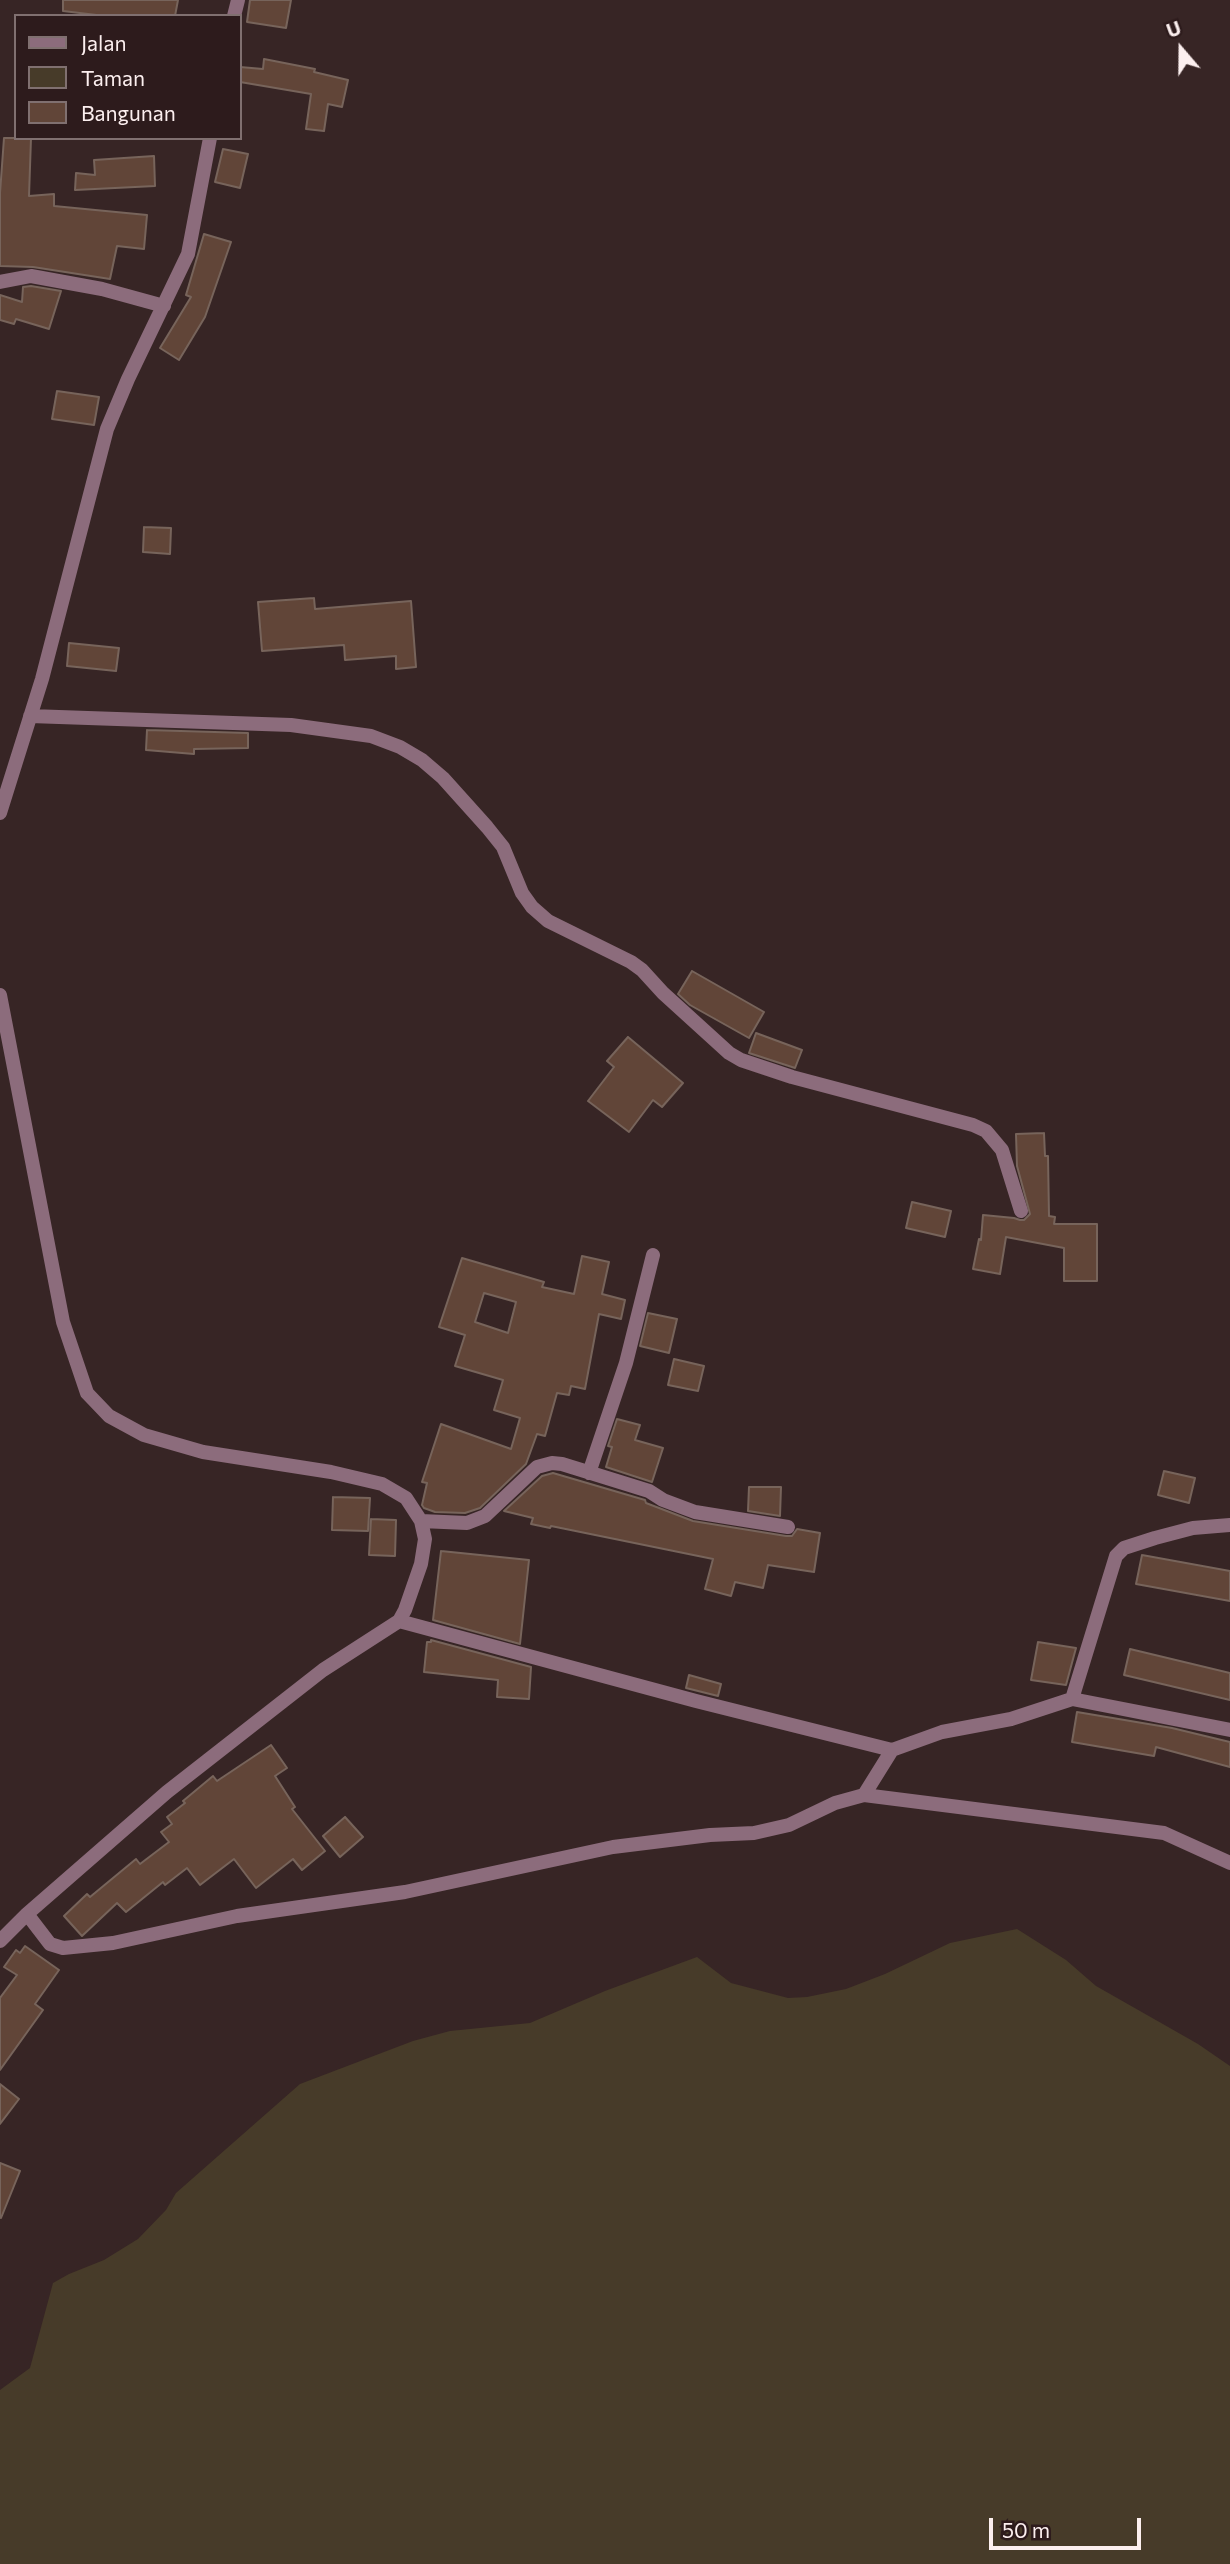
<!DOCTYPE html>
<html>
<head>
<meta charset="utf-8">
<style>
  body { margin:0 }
  #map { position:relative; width:1230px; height:2564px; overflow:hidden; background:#372525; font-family:Commissioner,sans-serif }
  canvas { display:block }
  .legend { position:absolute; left:14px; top:14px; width:228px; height:126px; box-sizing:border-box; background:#2d1b1c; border:2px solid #807070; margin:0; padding:9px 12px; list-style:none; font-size:21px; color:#fcefef }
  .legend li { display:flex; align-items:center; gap:14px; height:35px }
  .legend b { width:35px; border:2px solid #807070 }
  .north { position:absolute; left:1146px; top:14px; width:70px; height:70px; -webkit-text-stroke:5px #2d1b1c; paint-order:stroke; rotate:340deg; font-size:19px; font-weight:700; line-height:28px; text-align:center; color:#fcefef }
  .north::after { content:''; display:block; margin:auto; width:24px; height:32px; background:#fcefef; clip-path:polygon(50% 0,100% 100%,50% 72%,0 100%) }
  .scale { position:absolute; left:989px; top:2518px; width:152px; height:32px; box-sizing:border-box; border:4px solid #fcefef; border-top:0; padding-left:9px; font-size:21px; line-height:24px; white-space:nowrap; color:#fcefef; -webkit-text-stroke:5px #2d1b1c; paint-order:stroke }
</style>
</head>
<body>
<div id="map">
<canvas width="1230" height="2564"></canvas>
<ul class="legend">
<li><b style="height:9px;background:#8c6c7c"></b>Jalan</li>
<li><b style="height:19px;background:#473b29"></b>Taman</li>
<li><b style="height:19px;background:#614538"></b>Bangunan</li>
</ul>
<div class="north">U</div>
<div class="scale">50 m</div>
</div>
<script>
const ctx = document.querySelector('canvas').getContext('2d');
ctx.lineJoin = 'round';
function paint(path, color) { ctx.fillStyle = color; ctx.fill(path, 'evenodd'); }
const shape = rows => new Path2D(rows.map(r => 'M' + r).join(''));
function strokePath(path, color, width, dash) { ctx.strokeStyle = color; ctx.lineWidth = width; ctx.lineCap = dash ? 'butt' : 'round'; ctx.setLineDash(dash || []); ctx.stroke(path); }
const green = shape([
  [1017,1929,1066,1960,1096,1986,1198,2044,1230,2066,1230,2564,0,2564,0,2390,30,2368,53,2283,69,2274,104,2260,138,2239,166,2210,176,2193,300,2084,413,2041,450,2031,530,2023,605,1991,697,1957,731,1983,788,1998,807,1997,846,1989,885,1974,950,1943]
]);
const building = shape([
  [63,0,178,0,175,16,105,16,63,11,63,0],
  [250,0,291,0,286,28,247,22,250,0],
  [264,59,315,69,314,72,348,80,342,107,328,104,324,131,306,129,311,94,240,82,240,67,263,69,264,59],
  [4,138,31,138,29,196,54,194,54,206,147,215,144,249,117,246,110,279,33,267,0,266,0,193,4,138],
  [223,149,248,154,240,188,215,182,223,149],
  [154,156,155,186,75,190,76,173,95,175,94,160,154,156],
  [204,234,231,242,205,317,179,360,160,348,191,297,186,295,204,234],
  [31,286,61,291,49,329,16,319,14,324,0,320,0,295,22,302,23,287,31,286],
  [57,391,99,397,94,425,52,419,57,391],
  [144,527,171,528,170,554,143,552,144,527],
  [314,598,315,609,411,601,416,667,396,669,396,656,345,660,344,645,262,651,258,602,314,598],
  [69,643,119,648,116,671,67,666,69,643],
  [147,730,248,733,248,748,194,749,194,754,146,750,147,730],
  [692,971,764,1012,749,1038,690,1005,678,994,692,971],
  [756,1033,802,1050,795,1068,749,1053,756,1033],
  [628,1037,683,1083,662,1107,653,1100,629,1132,588,1101,614,1067,607,1061,628,1037],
  [1044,1133,1045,1156,1048,1156,1049,1216,1055,1217,1054,1224,1097,1224,1097,1281,1064,1281,1064,1248,1006,1237,1000,1274,973,1269,979,1239,981,1240,983,1215,1014,1218,1020,1220,1024,1220,1030,1214,1017,1166,1016,1134,1044,1133],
  [912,1202,951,1211,945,1237,906,1228,912,1202],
  [582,1256,609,1262,602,1294,625,1300,621,1319,599,1314,585,1389,571,1386,569,1395,557,1393,545,1436,537,1434,526,1464,480,1508,465,1513,435,1512,424,1508,422,1505,427,1483,422,1482,441,1424,511,1449,520,1418,494,1410,503,1380,455,1366,465,1335,439,1327,462,1258,544,1282,542,1287,574,1294,582,1256],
  [484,1293,516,1302,508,1333,475,1322,484,1293],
  [648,1313,677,1319,669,1353,640,1346,648,1313],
  [674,1359,704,1366,698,1391,668,1385,674,1359],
  [617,1419,640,1425,635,1440,663,1448,652,1482,606,1467,612,1447,608,1446,617,1419],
  [1164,1471,1195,1478,1189,1503,1158,1495,1164,1471],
  [553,1473,645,1500,646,1503,693,1521,786,1536,792,1536,797,1529,820,1533,814,1572,768,1565,763,1588,735,1582,731,1596,705,1589,713,1559,551,1526,550,1528,531,1524,533,1518,504,1511,542,1476,553,1473],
  [749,1487,781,1487,780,1516,748,1511,749,1487],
  [333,1497,370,1498,368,1531,332,1530,333,1497],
  [371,1519,396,1520,395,1556,369,1555,371,1519],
  [441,1551,529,1560,520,1644,433,1620,441,1551],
  [1142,1555,1230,1571,1230,1601,1136,1584,1142,1555],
  [431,1640,531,1667,529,1699,497,1697,498,1680,424,1672,427,1642,431,1642,431,1640],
  [1038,1642,1076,1648,1066,1685,1031,1680,1038,1642],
  [1130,1649,1230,1673,1230,1700,1124,1675,1130,1649],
  [689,1675,721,1684,718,1696,686,1688,689,1675],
  [1077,1712,1172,1728,1230,1742,1230,1767,1156,1747,1154,1756,1072,1742,1077,1712],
  [271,1745,287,1768,275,1776,295,1807,292,1809,325,1851,302,1870,293,1859,256,1888,234,1859,200,1885,187,1868,165,1885,163,1882,126,1912,117,1903,82,1936,64,1916,87,1894,90,1897,136,1859,140,1864,169,1842,161,1832,172,1824,167,1817,185,1803,183,1801,213,1776,217,1781,271,1745],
  [345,1817,363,1837,340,1857,323,1836,345,1817],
  [25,1946,59,1970,35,2004,43,2010,0,2070,0,1998,17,1975,4,1967,16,1950,20,1953,25,1946],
  [0,2084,19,2099,0,2124,0,2084],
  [0,2163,20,2171,1,2218,0,2217,0,2163]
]);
const minor = shape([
  [234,16,238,0],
  [0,282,31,276,102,289,164,306],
  [30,716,291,725,371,736,400,747,422,760,443,778,487,827,503,847,522,893,532,907,548,921,631,962,642,970,663,993,729,1053,741,1060,792,1077,973,1125,986,1131,1002,1150,1021,1211],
  [0,813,42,679,107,429,128,379,188,254,210,138],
  [0,995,63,1322,87,1393,109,1416,144,1435,203,1452,331,1472,382,1484,406,1498,421,1521,425,1539,421,1564,405,1610,399,1621,323,1670,167,1792,27,1914,0,1941],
  [589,1473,626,1363,653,1255],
  [421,1521,467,1523,485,1516,537,1467,552,1463,562,1464,649,1491,663,1500,695,1512,788,1527],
  [399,1621,696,1701,892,1750],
  [1072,1699,1230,1730],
  [864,1795,892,1750,942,1732,1011,1719,1072,1699,1116,1556,1124,1548,1155,1538,1193,1528,1230,1525],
  [27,1914,50,1944,63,1948,113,1943,237,1916,405,1892,613,1847,710,1835,754,1833,789,1825,835,1803,864,1795,1164,1833,1230,1863]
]);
paint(green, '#473b29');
paint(building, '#614538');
strokePath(building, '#77645b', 2);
strokePath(minor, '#8c6c7c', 14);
</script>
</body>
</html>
